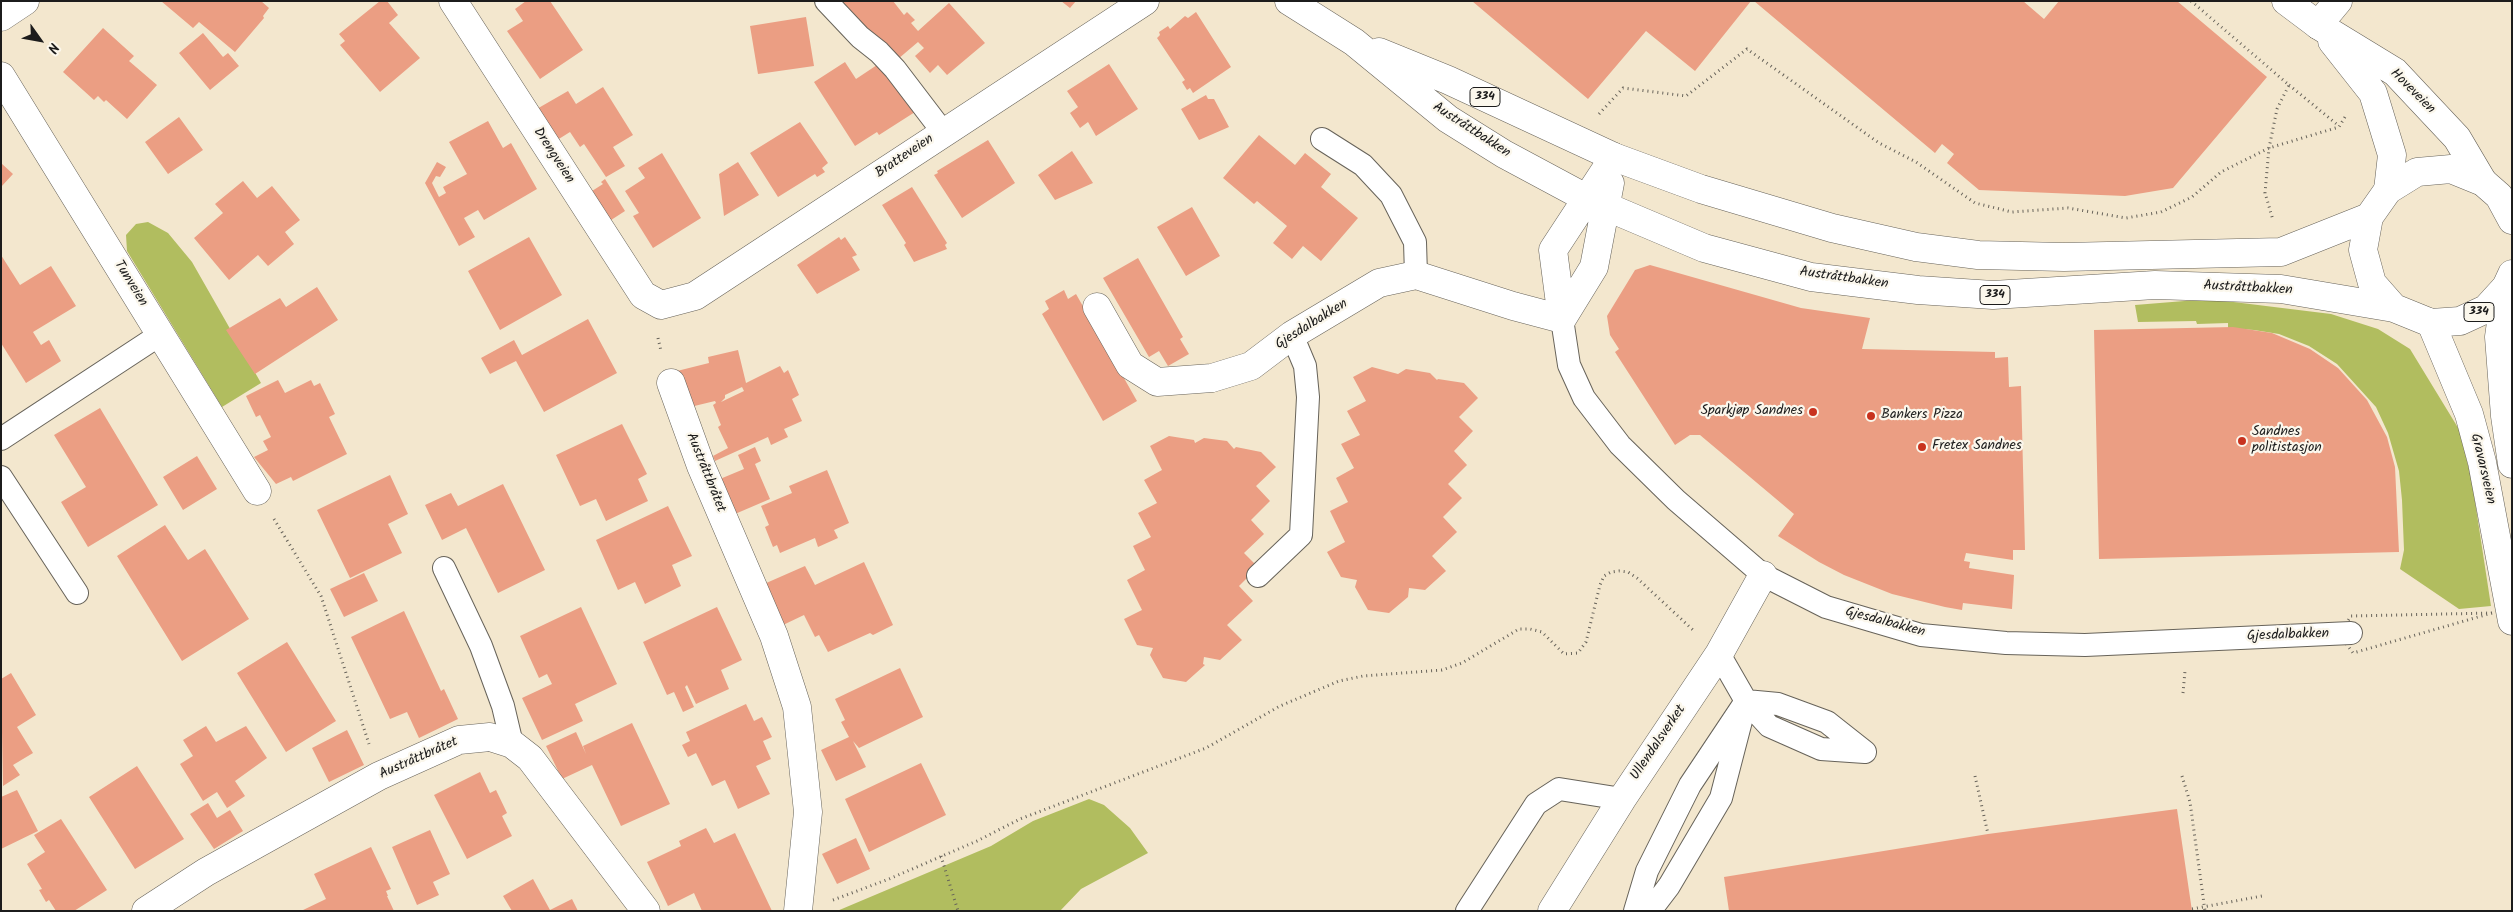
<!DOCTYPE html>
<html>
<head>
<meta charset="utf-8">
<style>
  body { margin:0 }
  #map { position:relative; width:2513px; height:912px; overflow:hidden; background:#f3e7ce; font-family:Kalam,sans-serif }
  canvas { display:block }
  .frame { position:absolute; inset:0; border:2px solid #1c1c1c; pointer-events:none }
  .north { position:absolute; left:15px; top:15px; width:50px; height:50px; -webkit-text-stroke:4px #fbf7ec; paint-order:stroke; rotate:122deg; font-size:14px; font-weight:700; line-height:20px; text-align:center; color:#1c1c1c }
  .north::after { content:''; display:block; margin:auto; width:18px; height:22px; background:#1c1c1c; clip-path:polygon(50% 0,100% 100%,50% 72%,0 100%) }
</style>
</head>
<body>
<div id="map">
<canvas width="2513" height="912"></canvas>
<div class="frame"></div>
<div class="north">N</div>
</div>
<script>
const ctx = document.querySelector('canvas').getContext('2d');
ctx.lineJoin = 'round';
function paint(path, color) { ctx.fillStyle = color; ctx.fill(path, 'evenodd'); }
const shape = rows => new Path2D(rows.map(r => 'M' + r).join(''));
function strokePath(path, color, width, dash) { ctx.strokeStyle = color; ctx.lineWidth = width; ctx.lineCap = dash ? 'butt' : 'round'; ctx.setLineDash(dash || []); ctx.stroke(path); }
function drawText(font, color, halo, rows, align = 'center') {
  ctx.font = font + ' Kalam,sans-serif'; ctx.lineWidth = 4.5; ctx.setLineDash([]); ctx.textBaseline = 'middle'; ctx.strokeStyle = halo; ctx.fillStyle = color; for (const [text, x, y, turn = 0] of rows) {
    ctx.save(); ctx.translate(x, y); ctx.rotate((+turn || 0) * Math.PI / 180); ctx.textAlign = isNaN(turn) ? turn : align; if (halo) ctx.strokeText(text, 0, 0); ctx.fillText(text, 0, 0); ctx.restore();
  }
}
const green = shape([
  [148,222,168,233,192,262,261,383,222,407,127,251,126,235,136,224],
  [2209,299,2331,314,2378,329,2410,349,2460,431,2472,482,2491,606,2459,609,2400,569,2404,550,2402,500,2399,471,2388,433,2376,407,2337,364,2309,346,2279,334,2254,330,2228,328,2228,323,2197,324,2196,321,2138,322,2135,305],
  [1089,799,1104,805,1130,828,1148,853,1081,889,1060,911,837,911,991,846,1033,821]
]);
const building = shape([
  [161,1,261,1,269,8,263,16,264,18,235,52,199,22,193,28],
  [380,1,387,1,398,15,389,23,420,58,380,92,340,45,345,41,339,34],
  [526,1,550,1,583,50,540,79,507,31,523,21,515,9],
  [839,1,893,1,904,15,907,12,915,20,911,23,918,31,949,3,985,43,947,75,938,65,930,73,915,56,924,48,918,42,898,59],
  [1061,1,1076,1,1070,8],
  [1472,1,1751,1,1695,71,1646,31,1588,99],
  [1754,1,2023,1,2044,19,2059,1,2177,1,2267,77,2173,188,2125,196,1979,190,1947,163,1954,154,1942,144,1935,153],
  [1196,12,1231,67,1193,93,1190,88,1187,90,1182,82,1185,80,1157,38,1160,35,1159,32,1168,26,1170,29,1185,16,1188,18],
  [806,17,814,66,758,74,750,26],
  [103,28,134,56,129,61,157,85,127,119,106,100,104,102,98,96,94,100,63,72],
  [203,33,223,57,228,53,239,66,210,90,179,53],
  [883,61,915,112,879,135,877,132,855,146,814,82,845,62,856,79],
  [1109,64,1138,109,1096,136,1088,122,1080,128,1070,113,1078,107,1067,91],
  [603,87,633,135,613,147,625,166,606,177,584,144,580,147,570,132,554,142,535,110,568,91,576,104],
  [1206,95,1208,99,1214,99,1229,127,1199,140,1181,109],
  [179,117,203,150,168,174,145,142],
  [488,121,503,148,511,143,537,189,484,220,478,210,464,218,475,237,459,246,425,183,437,162,446,167,440,177,436,176,432,183,439,197,446,193,443,187,467,174,449,142],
  [800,122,828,163,822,168,825,172,817,177,815,174,778,197,750,153],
  [1259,135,1295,165,1305,153,1331,174,1321,187,1358,218,1321,261,1303,246,1292,259,1273,243,1287,226,1257,201,1254,204,1223,178],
  [988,140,1015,183,962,218,934,175,938,173,937,171],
  [1072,151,1093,183,1055,200,1038,175],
  [662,153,701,218,653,248,633,216,639,213,625,191,645,178,638,168],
  [738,162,759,195,724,216,719,174],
  [1,163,13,174,1,187],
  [605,179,625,211,608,222,592,191,603,184,601,182],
  [243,181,257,198,272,186,300,220,285,232,294,244,268,266,258,255,229,280,194,238,223,213,215,204],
  [912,187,947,243,945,245,947,249,914,262,904,245,906,243,882,205],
  [1192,207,1220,256,1186,276,1157,227],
  [529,237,562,295,500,330,468,271],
  [839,237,841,240,845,237,857,255,852,257,860,270,817,294,797,265],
  [1,255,20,285,51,266,76,306,33,332,41,345,49,340,61,361,26,383,1,343],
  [1138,258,1183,337,1180,339,1189,354,1168,366,1159,351,1149,357,1103,278],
  [1650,265,1801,308,1870,318,1862,349,1995,352,1995,358,2008,357,2009,387,2021,386,2025,550,2013,550,2013,560,1966,553,1964,561,1970,562,1969,568,2014,575,2012,609,1963,603,1962,610,1945,607,1892,594,1844,575,1819,562,1778,536,1794,514,1700,435,1690,435,1675,445,1615,352,1619,349,1610,335,1607,316,1635,270],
  [317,287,338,320,255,374,226,330,280,298,286,307],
  [1064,290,1068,299,1076,294,1137,401,1103,421,1042,314,1049,309,1045,301],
  [588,319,617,373,544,412,516,361,490,374,481,358,514,340,522,355],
  [2233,327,2272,333,2310,349,2338,368,2367,400,2387,437,2395,467,2399,552,2099,559,2094,330],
  [738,350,746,383,780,366,784,373,788,370,799,395,792,399,802,421,784,429,788,437,771,445,768,437,715,461,713,456,728,448,718,427,721,425,713,405,716,403,715,401,686,408,677,371,709,363,708,357],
  [742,387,744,391,721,402,725,398,725,395],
  [1372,367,1398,374,1406,369,1430,373,1437,380,1438,379,1464,383,1478,398,1459,417,1473,431,1454,451,1467,465,1448,484,1462,498,1443,517,1457,532,1432,556,1446,571,1425,590,1409,588,1408,597,1389,613,1368,610,1355,587,1357,580,1341,577,1327,552,1345,542,1330,511,1348,502,1336,478,1354,468,1341,444,1360,435,1347,411,1366,401,1353,377],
  [278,380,285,393,311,380,314,386,320,383,335,414,329,417,347,454,293,481,291,477,276,484,254,457,268,450,263,441,271,437,260,415,256,417,246,396],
  [100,408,158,505,88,547,61,502,86,487,54,435],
  [622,424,647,474,638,479,648,501,606,521,596,499,580,506,556,455],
  [1169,436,1194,440,1195,443,1204,438,1227,441,1234,449,1236,447,1261,452,1276,467,1256,486,1270,501,1251,520,1264,534,1244,553,1258,567,1239,586,1253,601,1227,625,1242,640,1220,660,1204,657,1203,664,1205,665,1186,682,1163,678,1150,655,1153,648,1137,645,1124,619,1142,610,1127,580,1145,570,1133,546,1151,537,1138,513,1157,503,1144,480,1162,470,1150,446],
  [755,447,761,461,755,464,770,499,735,514,720,479,744,469,738,455],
  [197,456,217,489,183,510,163,477],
  [827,470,849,523,834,530,838,538,818,547,815,538,780,553,777,545,773,547,765,527,769,525,761,506,792,493,789,486],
  [390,475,408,514,388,524,402,553,350,578,317,510],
  [503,484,545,570,498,593,466,528,442,540,425,505,451,493,458,506],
  [668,506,692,556,672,565,681,586,645,604,635,582,618,590,596,540],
  [165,525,188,560,205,549,249,619,182,661,117,556],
  [864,562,893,625,873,635,870,633,828,652,819,635,815,637,804,615,783,625,764,584,805,566,815,585],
  [364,573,378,601,344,617,330,589],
  [581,607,617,684,575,704,583,721,542,740,522,698,552,684,547,674,539,678,520,636],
  [717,607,742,660,721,670,729,689,696,704,687,685,685,687,694,707,683,712,674,692,667,695,643,642],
  [404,611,441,691,444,689,458,719,419,738,407,712,390,719,351,637],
  [287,642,336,721,286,752,237,673],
  [900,668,923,717,859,748,853,741,866,767,836,781,821,750,849,737,841,722,845,720,835,699],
  [11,673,36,715,17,727,33,753,13,765,20,775,3,786,1,679],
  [746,704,754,721,762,717,772,737,763,741,771,759,756,766,770,794,738,809,725,780,712,786,696,753,688,757,682,745,690,741,686,732],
  [632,723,670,804,621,826,592,765,562,779,546,746,576,732,586,754,583,746],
  [206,726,216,742,246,726,267,758,235,781,245,796,227,808,217,792,203,801,180,764,193,756,183,740],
  [347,730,364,765,329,782,312,748],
  [921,763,946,815,869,852,845,799],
  [137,766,184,839,135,869,89,797],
  [480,772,490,793,496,790,507,813,502,816,512,836,467,859,434,795],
  [17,790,38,831,1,849,1,797],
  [208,803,217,818,230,810,243,831,214,849,190,814],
  [2177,809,2192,911,1729,911,1724,877,1988,834],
  [61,819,107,890,74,911,56,911,49,900,46,902,39,890,42,889,27,864,45,852,34,835],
  [706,828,714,843,735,833,772,911,702,911,694,893,668,906,647,862,681,846,679,841],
  [430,830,450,874,433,882,439,895,417,905,392,847],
  [856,838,870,869,837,884,822,854],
  [371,847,391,889,386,891,388,896,387,896,394,911,301,911,326,899,314,874],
  [533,879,550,910,572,899,578,911,512,911,503,896]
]);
const path = shape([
  [2191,1,2289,85,2277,109,2269,148,2265,193,2273,220],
  [2289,85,2339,126],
  [1599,114,1623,88,1686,96,1747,49,1879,143,1916,162,1975,203,2012,212,2068,208,2126,218,2161,212,2192,197,2221,172,2269,148,2339,127,2345,117],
  [658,338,661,351],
  [274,519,321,596,369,744],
  [2492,613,2353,653,2339,634,2351,616,2492,613],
  [2183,693,2185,671],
  [1975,776,1988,834],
  [2182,776,2190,802,2205,911],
  [941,856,958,911],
  [833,900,889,879,977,841,1020,819,1206,748,1280,706,1339,681,1363,676,1442,670,1462,663,1519,629,1530,629,1542,632,1564,654,1578,653,1586,642,1600,585,1604,576,1611,572,1619,571,1628,572,1637,578,1693,630],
  [2192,909,2262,896]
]);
const lane = shape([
  [826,1,860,37,879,52,895,69,943,132],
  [1322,139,1363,165,1391,195,1415,242,1416,275],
  [1562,319,1569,365,1584,398,1620,445,1676,500,1763,575,1826,607,1921,635,2006,643,2085,645,2351,633],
  [1,439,161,334],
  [1,477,77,593],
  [444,568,481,646,503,706,512,744],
  [1258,576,1301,535,1308,397,1305,366,1292,335],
  [1719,654,1746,701,1769,726,1821,749,1865,752],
  [1746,701,1778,704,1827,722,1865,752],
  [1467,911,1536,804,1559,789,1622,799],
  [1635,911,1647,871,1690,785,1746,701],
  [1650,911,1669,886,1721,798,1742,717]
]);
const street = shape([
  [453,1,643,295,661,305,695,296,1145,1],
  [1,17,25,1],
  [2318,25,2338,1],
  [1,76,257,491],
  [1097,307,1130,365,1157,382,1212,378,1251,366,1292,335,1379,283,1416,275,1513,306,1562,319],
  [1562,319,1553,250,1614,157],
  [1562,319,1594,267,1610,183],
  [671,383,701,466,774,636,797,707,808,812,798,911],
  [146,911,206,872,379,776,459,740,490,737,512,744,530,758,646,911],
  [1552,911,1622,799,1719,654,1763,575]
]);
const secondary = shape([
  [2286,1,2318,25,2395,72,2457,138,2483,182],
  [2332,41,2373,93,2392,155,2388,190],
  [2506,287,2499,337,2505,416,2512,464],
  [2431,323,2469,414,2482,462,2512,621]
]);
const primary = shape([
  [1289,1,1354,42,1448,119,1504,154,1586,198,1704,248,1811,277,1918,290,1993,295,2155,285,2281,289,2394,308],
  [1379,52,1448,80,1614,157,1701,189,1832,228,1916,247,1978,255,2064,257,2281,252,2369,217],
  [2512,220,2499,196,2483,182,2451,169,2417,172,2388,190,2369,217,2363,250,2372,283,2394,308,2431,323,2460,321,2486,309,2506,287,2512,274]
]);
const markers = [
  [1813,412,5,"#c8321e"],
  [1871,416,5,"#c8321e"],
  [2242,441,5,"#c8321e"],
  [1922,447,5,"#c8321e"]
];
const shields = [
  [1485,97,30],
  [1995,295,30],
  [2479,312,30]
];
const shieldNames = [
  ["334",1485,97],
  ["334",1995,295],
  ["334",2479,312]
];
const streetNames = [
  ["Hoveveien",2412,92,45],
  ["Austråttbakken",1471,131,33],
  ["Drengveien",553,156,57],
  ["Bratteveien",905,157,-34],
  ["Austråttbakken",1844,279,8],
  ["Tunveien",130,284,58],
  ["Austråttbakken",2248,289,3],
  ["Gjesdalbakken",1312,325,-32],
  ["Gravarsveien",2482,469,77],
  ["Austråttbråtet",705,473,68],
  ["Gjesdalbakken",1885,623,15],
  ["Gjesdalbakken",2288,636,-2],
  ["Ullendalsverket",1659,743,-56],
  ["Austråttbråtet",419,759,-24]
];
const poiNames = [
  ["Sparkjøp Sandnes",1803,412,"right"],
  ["Bankers Pizza",1881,416],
  ["Sandnes",2252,433],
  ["politistasjon",2252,449],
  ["Fretex Sandnes",1932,447]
];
paint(green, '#b1bd5f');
paint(building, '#eb9e83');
strokePath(lane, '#67635a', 24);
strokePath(street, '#67635a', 29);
strokePath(secondary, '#67635a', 29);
strokePath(primary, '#67635a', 29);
strokePath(path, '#67635a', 3, [1, 4]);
strokePath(lane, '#fff', 22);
strokePath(street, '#fff', 28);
strokePath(secondary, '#fff', 28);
strokePath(primary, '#fff', 28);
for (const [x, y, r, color] of markers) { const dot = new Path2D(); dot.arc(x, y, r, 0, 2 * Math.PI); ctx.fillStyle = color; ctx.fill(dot); strokePath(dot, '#fbf7ec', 2); }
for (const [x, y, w] of shields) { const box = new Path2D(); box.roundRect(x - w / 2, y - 9.5, w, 19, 4); ctx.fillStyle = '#fbf7ec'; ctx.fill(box); strokePath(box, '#1c1c1c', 1); }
drawText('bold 12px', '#1c1c1c', null, shieldNames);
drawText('14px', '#1c1c1c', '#fbf7ec', streetNames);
drawText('14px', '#1c1c1c', '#fbf7ec', poiNames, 'left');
</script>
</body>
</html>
